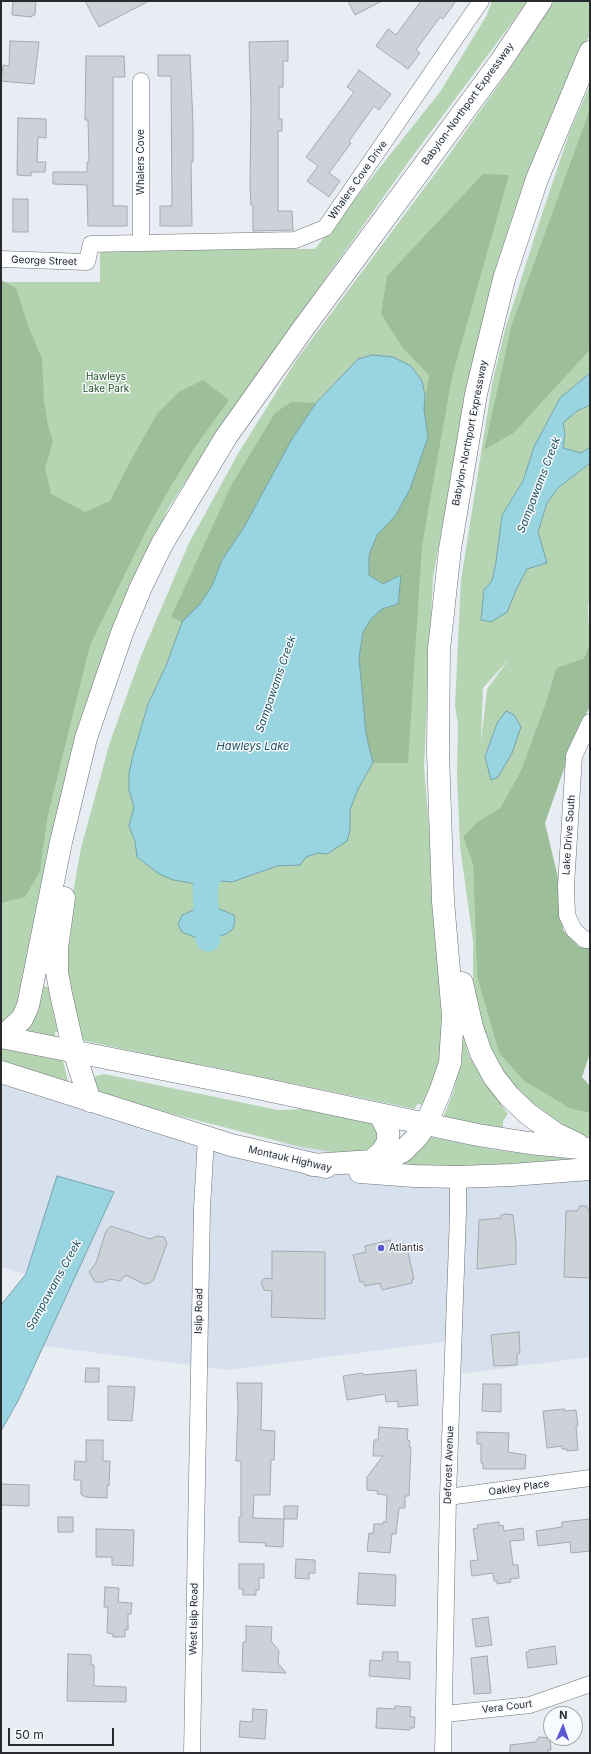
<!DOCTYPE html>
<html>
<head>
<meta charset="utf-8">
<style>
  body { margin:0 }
  #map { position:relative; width:591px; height:1754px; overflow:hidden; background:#e8edf3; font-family:Inter,sans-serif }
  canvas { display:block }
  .frame { position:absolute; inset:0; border:2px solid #282a2d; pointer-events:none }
  .north { position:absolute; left:543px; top:1706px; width:40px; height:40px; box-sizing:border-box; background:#f7fafe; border:1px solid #a4a7aa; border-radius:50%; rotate:2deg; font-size:11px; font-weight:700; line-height:16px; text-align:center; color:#282a2d }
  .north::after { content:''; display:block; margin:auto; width:14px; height:18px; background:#585ad1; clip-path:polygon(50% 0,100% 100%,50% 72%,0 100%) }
  .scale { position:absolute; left:8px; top:1728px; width:106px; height:18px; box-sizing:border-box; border:2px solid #282a2d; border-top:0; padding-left:5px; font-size:12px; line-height:14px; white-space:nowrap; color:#282a2d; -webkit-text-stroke:3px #f7fafe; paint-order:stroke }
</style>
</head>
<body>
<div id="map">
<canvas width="591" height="1754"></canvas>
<div class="frame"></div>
<div class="north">N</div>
<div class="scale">50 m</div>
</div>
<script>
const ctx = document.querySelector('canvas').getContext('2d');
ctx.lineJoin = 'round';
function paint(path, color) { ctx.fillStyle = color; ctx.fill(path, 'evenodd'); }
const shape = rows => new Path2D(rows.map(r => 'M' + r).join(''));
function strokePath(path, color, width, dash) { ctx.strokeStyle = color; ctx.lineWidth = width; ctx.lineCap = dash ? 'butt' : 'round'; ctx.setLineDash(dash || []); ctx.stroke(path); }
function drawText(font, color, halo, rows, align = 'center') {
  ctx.font = font + ' Inter,sans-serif'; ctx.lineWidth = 3; ctx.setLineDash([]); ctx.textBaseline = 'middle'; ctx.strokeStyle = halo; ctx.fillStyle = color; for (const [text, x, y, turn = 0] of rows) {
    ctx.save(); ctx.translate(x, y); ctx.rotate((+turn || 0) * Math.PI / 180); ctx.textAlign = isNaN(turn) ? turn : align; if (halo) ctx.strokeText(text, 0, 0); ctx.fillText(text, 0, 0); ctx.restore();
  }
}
const built = shape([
  [1,1078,200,1143,590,1144,590,1357,459,1374,458,1340,229,1370,43,1346,114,1192,57,1176,26,1274,1,1267]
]);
const green = shape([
  [492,1,528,1,412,157,238,401,169,507,122,610,23,1006,1,1024,1,282,100,282,100,249,315,249,440,92,487,15],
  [554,1,590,1,590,34,573,70,450,485,433,577,424,766,446,1036,439,1064,424,1105,417,1104,415,1109,213,1067,152,1057,151,1055,81,1040,67,993,68,920,81,848,110,742,141,656,189,543,239,452,297,359,446,159,516,60],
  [590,85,590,108,511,326,484,450,514,433,590,350,590,373,560,398,534,447,523,481,502,515,496,562,492,581,484,590,481,620,491,622,517,588,527,569,542,551,538,532,547,503,558,488,590,463,590,591,588,610,590,643,584,658,556,668,546,702,521,770,500,808,477,822,463,837,473,865,477,977,499,1053,524,1081,571,1109,590,1113,590,1140,525,1106,520,1092,518,1089,513,1091,489,1052,473,996,473,941,460,846,457,774,458,724,455,706,461,580,492,384,505,330,540,220,570,131],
  [509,659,487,689,481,742,483,688],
  [514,715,515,719,485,757,497,723],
  [590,405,590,447,581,454,563,448,565,434,563,422,577,411],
  [43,986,48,987,58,1032,55,1032,55,1035,60,1040,22,1035],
  [462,1032,469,1056,487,1085,508,1114,503,1121,503,1129,443,1118,453,1093,460,1066],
  [1,1048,58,1057,63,1061,69,1085,1,1065],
  [104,1074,278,1110,306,1109,375,1124,383,1145,357,1156,297,1146,99,1095,91,1081,96,1076],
  [431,1137,494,1150,562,1158,590,1160,590,1163,402,1170,402,1163]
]);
const forest = shape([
  [590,108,590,350,514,433,484,450,511,326],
  [483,174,509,175,452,377,422,545,408,763,373,763,366,734,359,658,363,632,371,619,382,609,398,604,401,575,383,584,369,575,369,555,377,535,396,515,428,437,424,410,429,375,403,348,381,314,387,276],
  [1,280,16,288,27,323,42,359,44,401,48,426,53,441,45,468,51,494,85,512,110,501,130,462,157,414,179,392,203,380,229,400,193,450,171,486,148,527,90,645,47,819,40,871,25,897,1,903],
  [291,402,316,403,292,439,243,529,222,560,212,586,200,604,182,622,171,617,231,486,275,413],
  [590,643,590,706,576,735,545,823,560,886,563,930,579,947,590,946,590,1053,582,1077,590,1086,590,1113,571,1109,524,1081,499,1053,477,977,473,865,463,837,477,822,500,808,521,770,546,702,556,668,584,658]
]);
const water = shape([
  [372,355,393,357,411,366,422,381,425,395,424,410,428,437,410,489,396,515,377,535,369,555,369,575,383,584,401,575,398,604,382,609,371,619,363,632,359,658,366,734,373,763,358,789,350,810,350,830,347,841,327,854,318,853,306,857,300,865,277,866,232,882,219,881,212,882,211,887,199,888,197,884,173,880,159,874,137,857,135,841,129,826,134,807,129,790,129,774,132,759,148,704,166,666,182,622,200,604,212,586,222,560,243,529,292,439,316,403,358,359,372,355],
  [590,373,590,405,577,411,563,423,565,434,563,448,581,453,590,447,590,463,558,488,547,503,538,532,547,563,527,569,517,588,507,612,491,622,481,620,484,590,492,581,496,562,502,515,523,481,534,447,560,398,590,373],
  [506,711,514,715,521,727,512,753,498,777,491,780,485,757,497,723,506,711],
  [211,894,215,907,234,915,235,921,233,929,226,934,210,939,199,939,182,932,178,925,182,915,196,909,199,895,211,894],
  [57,1176,114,1192,19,1399,1,1431,1,1305,26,1274,57,1176]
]);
const river = shape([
  [208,939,205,888,216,857]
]);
const building = shape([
  [13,1,36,1,35,15,32,15,32,17,12,15,13,1],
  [85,1,149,1,99,27,85,1],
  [348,1,382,1,355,15,348,1],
  [421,1,456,1,443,19,440,17,416,50,420,53,408,69,376,46,388,29,396,35,421,1],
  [10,41,39,42,34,84,1,81,3,65,9,66,10,41],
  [288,41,288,61,283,61,283,87,279,87,279,119,282,119,282,131,278,131,278,211,292,211,293,230,253,231,253,205,251,205,250,186,251,105,249,42,288,41],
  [158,55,190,55,193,124,193,162,191,162,192,226,160,226,160,206,172,206,171,76,158,76,158,55],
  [86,56,124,56,125,77,113,77,113,206,127,206,127,226,88,226,87,185,53,184,53,172,87,172,87,162,89,162,88,120,85,120,86,56],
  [359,70,391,94,379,110,374,106,349,141,351,143,329,173,340,181,329,197,307,181,318,166,306,157,354,92,347,87,359,70],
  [18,118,46,119,46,138,38,137,37,162,46,162,45,172,31,172,31,176,17,175,18,118],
  [13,199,28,199,28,232,13,232,13,199],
  [580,1206,586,1206,590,1213,590,1278,564,1277,566,1211,577,1211,580,1206],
  [506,1214,513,1215,516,1243,516,1264,477,1269,479,1220,501,1218,501,1215,506,1214],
  [111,1226,150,1239,157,1236,164,1237,167,1243,154,1279,150,1283,144,1284,126,1275,120,1281,110,1279,103,1282,95,1282,89,1272,96,1263,106,1231,111,1226],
  [390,1240,392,1246,404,1243,406,1249,407,1248,414,1279,412,1279,412,1283,382,1290,380,1283,365,1286,363,1281,360,1282,353,1255,366,1252,365,1246,390,1240],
  [272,1251,325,1252,325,1319,271,1317,272,1291,264,1290,261,1282,265,1278,272,1279,272,1251],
  [519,1332,520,1353,517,1354,517,1365,494,1366,491,1335,519,1332],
  [86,1368,99,1368,99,1382,85,1382,86,1368],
  [416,1370,418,1405,398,1407,398,1401,386,1402,385,1394,347,1400,343,1376,363,1373,363,1375,416,1370],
  [237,1383,262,1383,261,1430,275,1431,274,1460,271,1460,270,1495,254,1495,253,1518,284,1519,284,1506,298,1506,297,1519,284,1519,283,1547,265,1546,266,1543,239,1542,239,1517,241,1517,241,1461,236,1461,238,1408,237,1383],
  [483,1384,501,1384,501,1412,482,1411,483,1384],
  [108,1386,135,1387,132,1421,108,1420,108,1386],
  [564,1409,564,1411,576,1410,578,1426,576,1426,578,1450,567,1451,567,1449,562,1449,562,1446,547,1448,543,1411,564,1409],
  [379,1427,408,1429,407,1440,410,1441,409,1447,411,1447,409,1496,405,1496,405,1508,399,1508,396,1534,392,1534,390,1553,367,1551,369,1533,373,1534,374,1524,383,1524,383,1522,386,1522,387,1495,377,1494,378,1491,367,1490,367,1477,383,1456,373,1456,374,1440,378,1440,379,1427],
  [477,1432,509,1433,508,1452,526,1455,525,1469,483,1469,483,1463,481,1463,481,1444,477,1444,477,1432],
  [86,1440,103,1440,103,1461,110,1461,109,1486,107,1486,107,1498,85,1497,81,1494,81,1480,74,1480,75,1461,86,1462,86,1440],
  [1,1484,29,1485,29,1506,1,1505,1,1484],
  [58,1517,73,1517,73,1532,58,1532,58,1517],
  [590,1519,590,1551,571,1553,570,1542,538,1546,536,1531,562,1527,562,1522,590,1519],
  [499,1522,499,1526,503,1525,504,1531,523,1528,524,1540,510,1541,513,1565,518,1565,519,1578,510,1579,511,1582,497,1584,497,1581,494,1581,493,1573,472,1576,470,1561,478,1560,473,1529,478,1528,477,1525,499,1522],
  [96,1529,134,1530,133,1566,112,1565,112,1557,96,1557,96,1529],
  [296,1559,315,1560,315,1573,309,1573,309,1579,295,1578,296,1559],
  [239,1564,264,1564,264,1578,259,1578,259,1590,256,1590,256,1595,243,1595,243,1589,239,1589,239,1564],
  [359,1573,396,1575,395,1606,357,1604,359,1573],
  [105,1587,119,1588,118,1602,132,1603,131,1614,128,1614,128,1630,125,1629,125,1637,113,1637,113,1634,107,1633,108,1607,104,1607,105,1587],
  [488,1617,492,1645,476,1647,472,1619,488,1617],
  [246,1626,272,1627,271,1641,279,1651,278,1663,286,1673,242,1671,243,1642,246,1642,246,1626],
  [555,1646,557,1664,528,1668,526,1652,529,1652,529,1650,555,1646],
  [383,1652,398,1652,398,1662,410,1662,410,1679,369,1676,370,1660,382,1661,383,1652],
  [68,1654,91,1655,91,1665,94,1665,94,1686,126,1687,126,1702,67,1701,68,1654],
  [487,1656,491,1693,474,1694,471,1658,487,1656],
  [395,1706,411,1707,410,1717,415,1717,414,1728,410,1728,410,1730,376,1728,377,1708,395,1709,395,1706],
  [253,1709,267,1710,265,1739,239,1737,240,1721,252,1722,253,1709],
  [539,1737,550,1738,551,1750,548,1750,549,1753,510,1753,510,1745,535,1742,539,1737]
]);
const minor = shape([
  [141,243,141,81],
  [1,259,87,262,91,244,295,240,325,228,481,1],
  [590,722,574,756,566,886,567,915,574,930,585,940,590,940],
  [448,1497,590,1478],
  [445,1714,530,1705,590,1684],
  [192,1753,202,1208,206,1138],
  [443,1753,448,1497,458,1213,458,1177]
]);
const primary = shape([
  [64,898,57,948,57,972,61,994,74,1051,90,1101],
  [462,983,472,1027,481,1053,494,1077,509,1096,528,1114,556,1134,577,1144],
  [1,1037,248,1086,478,1135,529,1143,590,1149],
  [2,1037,22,1019,28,1006,61,842,86,738,122,633,141,587,162,544,226,437,302,330,501,61,541,1],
  [1,1072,231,1145,326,1167],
  [370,1162,382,1152,388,1142,388,1131,380,1114],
  [312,1165,387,1160,403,1151,417,1137,426,1124,440,1092,450,1063,453,1016,443,901,438,753,439,649,450,549,476,394,504,279,537,179,590,52],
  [360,1172,414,1176,458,1177,511,1175,590,1169]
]);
const markers = [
  [381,1248,4,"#585ad1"]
];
const streetNames = [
  ["Babylon-Northport Expressway",468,104,-54],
  ["Whalers Cove",141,162,-90],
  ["Whalers Cove Drive",358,180,-55],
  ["George Street",44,261,2],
  ["Babylon-Northport Expressway",470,433,-79],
  ["Lake Drive South",569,835,-86],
  ["Montauk Highway",290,1159,13],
  ["Islip Road",199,1311,-89],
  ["Deforest Avenue",449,1465,-88],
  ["Oakley Place",519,1488,-8],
  ["West Islip Road",194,1619,-89],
  ["Vera Court",507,1707,-7]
];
const parkNames = [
  ["Hawleys",106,377],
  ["Lake Park",106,389]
];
const poiNames = [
  ["Atlantis",389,1248]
];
const waterNames = [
  ["Sampawams Creek",539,485,-69],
  ["Sampawams Creek",276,684,-71],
  ["Hawleys Lake",253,747],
  ["Sampawams Creek",54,1285,-61]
];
paint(built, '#d7e1ee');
paint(green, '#b5d4b2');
paint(forest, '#9cbe99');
paint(water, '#98d5e1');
strokePath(water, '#76a2ab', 1);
strokePath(river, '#98d5e1', 25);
paint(building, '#cdd2d9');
strokePath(building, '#a4a9af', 1);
strokePath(minor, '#6c7177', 17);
strokePath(primary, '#6c7177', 23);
strokePath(minor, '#fff', 16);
strokePath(primary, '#fff', 22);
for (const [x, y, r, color] of markers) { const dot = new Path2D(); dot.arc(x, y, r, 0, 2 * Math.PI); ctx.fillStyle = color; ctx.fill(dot); strokePath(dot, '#f7fafe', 1.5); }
drawText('10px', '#282a2d', '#f7fafe', streetNames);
drawText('10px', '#255523', '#f7fafe', parkNames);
drawText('10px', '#282a2d', '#f7fafe', poiNames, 'left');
drawText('italic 11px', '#1b5059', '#f7fafe', waterNames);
</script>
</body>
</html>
